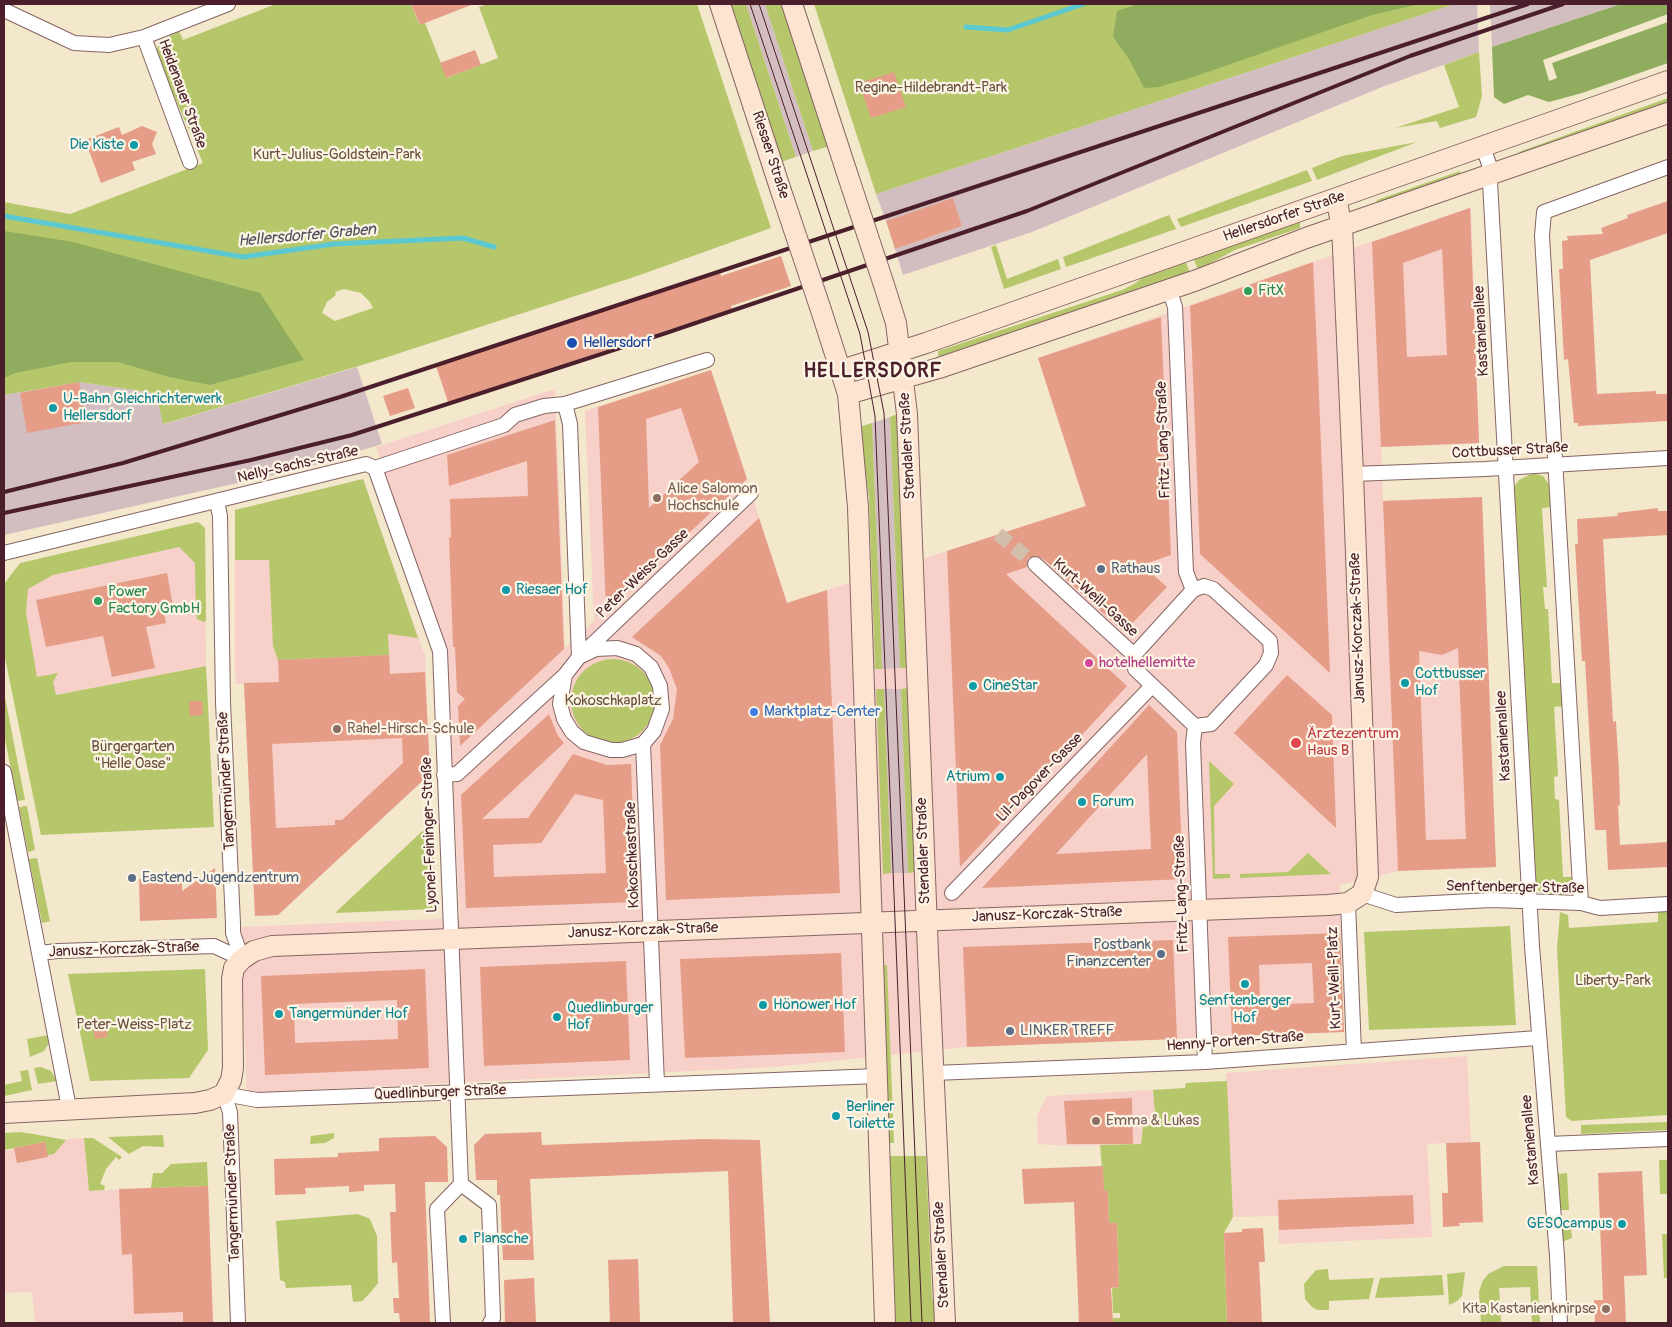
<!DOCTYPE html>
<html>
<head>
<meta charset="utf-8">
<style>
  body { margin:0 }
  #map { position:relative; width:1672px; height:1327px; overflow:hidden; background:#f3e7cc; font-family:Pangolin,sans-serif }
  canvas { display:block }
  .frame { position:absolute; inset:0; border:5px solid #4a1f2b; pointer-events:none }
</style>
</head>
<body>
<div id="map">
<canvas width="1672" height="1327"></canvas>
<div class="frame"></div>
</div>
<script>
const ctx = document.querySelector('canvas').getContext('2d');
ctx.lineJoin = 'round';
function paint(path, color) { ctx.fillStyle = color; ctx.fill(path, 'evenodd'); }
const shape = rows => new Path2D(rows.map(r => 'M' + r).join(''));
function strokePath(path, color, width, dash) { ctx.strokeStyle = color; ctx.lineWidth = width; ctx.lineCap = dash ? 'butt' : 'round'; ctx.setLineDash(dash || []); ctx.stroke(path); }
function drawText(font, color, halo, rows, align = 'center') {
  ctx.font = font + ' Pangolin,sans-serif'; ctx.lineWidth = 4.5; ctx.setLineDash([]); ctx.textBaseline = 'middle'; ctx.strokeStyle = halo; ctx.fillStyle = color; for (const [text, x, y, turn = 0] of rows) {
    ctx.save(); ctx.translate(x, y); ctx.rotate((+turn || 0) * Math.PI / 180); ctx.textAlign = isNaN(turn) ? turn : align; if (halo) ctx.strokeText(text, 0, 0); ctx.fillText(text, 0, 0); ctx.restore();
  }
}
const built = shape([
  [1471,207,1479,443,1381,447,1383,501,1482,497,1496,867,1398,871,1339,885,1344,1032,967,1047,773,1067,247,1093,240,927,460,918,446,648,376,447,555,389,565,648,594,621,585,411,711,370,787,603,1085,506,1038,358],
  [363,479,425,656,430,774,278,915,255,916,244,684,236,684,235,674,235,510],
  [205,541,206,666,28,700,4,582],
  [1467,1056,1471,1142,1427,1144,1432,1237,1279,1244,1278,1216,1233,1217,1226,1073],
  [1153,1090,1156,1125,1141,1135,1141,1144,1074,1146,1038,1144,1037,1116,1047,1096],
  [84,1138,89,1191,208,1186,213,1323,35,1323,32,1292,4,1293,4,1151,52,1141]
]);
const industrial = shape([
  [746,4,765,4,813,151,796,157],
  [1455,4,1477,4,1479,52,1382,87,1032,232,903,275,895,249,962,226,953,199,886,221,876,194],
  [1490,4,1621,4,1492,47],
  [357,367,382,444,301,469,4,535,4,395,79,382,156,393,164,424],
  [890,417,900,668,882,669,872,423],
  [884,689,901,689,908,873,891,873]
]);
const green = shape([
  [276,4,411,4,419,24,425,23,447,78,498,58,479,7,488,4,697,4,771,228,637,276,372,362,163,424,156,393,79,382,4,395,4,202,70,214,203,163,160,63,156,51,160,42,179,31,183,40],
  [344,289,361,293,370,302,373,308,335,321,322,313,327,302,336,295,335,292],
  [728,4,746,4,796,157,781,162],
  [765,4,783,4,830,146,813,151],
  [814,4,1455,4,876,194],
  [1479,52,1482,96,1476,117,1440,128,1437,121,1395,128,1459,107,1444,65],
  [1668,98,1668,104,1521,157,1519,152],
  [1417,142,1317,180,1312,168,1342,156],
  [1307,170,1312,181,1181,227,1177,219],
  [1460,171,1462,178,1376,208,1377,200],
  [1169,215,1176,229,1066,267,1063,257],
  [1300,219,1300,228,1235,250,1198,270,1193,257],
  [996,245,1007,279,1058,259,1061,269,1004,289,991,247],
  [1185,260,1190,273,939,359,938,351,1122,290,1134,284,1146,275],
  [897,414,907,668,900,668,890,417],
  [872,423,882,669,875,669,869,498,859,427],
  [1533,473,1543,476,1550,486,1553,507,1542,508,1547,587,1543,587,1545,609,1548,609,1552,683,1563,683,1564,706,1554,707,1558,776,1554,777,1555,799,1559,800,1563,877,1573,877,1573,889,1564,897,1545,895,1538,890,1536,884,1514,494,1514,487,1519,480],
  [363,479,418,638,388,634,389,655,278,660,273,646,269,560,235,560,235,510],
  [198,522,205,528,206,621,204,622,197,619,196,615,195,563,179,547,53,575,28,589,26,613,37,677,58,673,53,682,56,695,206,666,214,827,41,835,4,653,4,584,20,563],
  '571 701a42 42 0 1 1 84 0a42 42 0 1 1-84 0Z',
  [909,688,916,872,908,873,901,689],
  [876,689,884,689,891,873,883,874],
  [4,692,25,800,17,801,4,734],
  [1209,761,1234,784,1214,806,1215,874,1230,874,1230,878,1213,879],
  [27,806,35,850,28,852,19,807],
  [432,822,435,909,335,913],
  [1308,853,1331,874,1240,878,1240,874,1288,872],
  [37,858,50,921,42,923,29,859],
  [1668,911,1668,1115,1572,1121,1566,1117,1557,949,1560,912,1568,915,1569,928,1658,922,1658,912],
  [1510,926,1516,1025,1369,1030,1364,932],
  [884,965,887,965,894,1143,887,1143],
  [205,969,208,1050,189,1078,90,1081,68,974],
  [49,1035,49,1043,44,1051,30,1057,27,1039],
  [41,1067,51,1071,57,1081,38,1084,34,1068],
  [28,1070,32,1090,4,1096,4,1085,22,1081,20,1071],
  [1227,1081,1233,1217,1224,1233,1227,1323,1113,1323,1113,1318,1120,1318,1120,1313,1113,1313,1112,1288,1119,1287,1117,1223,1109,1223,1108,1191,1104,1191,1100,1145,1141,1144,1143,1126,1156,1125,1153,1090,1185,1088,1186,1083],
  [1668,1122,1668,1130,1581,1134,1581,1125],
  [20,1132,33,1134,66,1140,54,1154,47,1155,45,1142,4,1150,5,1133],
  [334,1133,334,1138,325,1143,310,1144,311,1136],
  [163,1135,164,1147,143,1146,129,1154,108,1137],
  [84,1138,93,1138,122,1157,119,1160,116,1157,106,1169,100,1184,105,1186,104,1190,89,1191],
  [888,1156,926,1156,932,1296,937,1323,894,1323],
  [1668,1160,1668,1194,1660,1194,1659,1160],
  [207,1162,208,1186,151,1188,153,1173,162,1173,171,1164],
  [1567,1173,1569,1210,1560,1210,1557,1174],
  [358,1214,370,1219,377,1236,378,1283,371,1292,362,1301,353,1302,351,1285,286,1288,285,1282,280,1280,276,1221],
  [1561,1218,1570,1218,1572,1238,1562,1242],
  [1662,1234,1668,1234,1668,1278,1664,1278],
  [1504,1266,1537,1266,1540,1323,1532,1323,1530,1287,1499,1288,1501,1323,1481,1323,1479,1292,1482,1282,1488,1274],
  [1328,1269,1329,1280,1374,1278,1369,1299,1329,1301,1329,1310,1318,1310,1312,1307,1305,1299,1304,1284,1316,1270],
  [1465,1272,1462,1296,1457,1301,1449,1305,1447,1274],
  [1442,1275,1444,1295,1375,1298,1380,1278]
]);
const forest = shape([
  [1138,4,1420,4,1372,15,1193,77,1159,87,1144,88,1129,59,1113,37,1117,11],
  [1621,4,1668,4,1668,14,1543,60,1549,81,1557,78,1552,63,1668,22,1668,63,1582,93,1549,102,1528,95,1504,104,1494,97,1492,47],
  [4,231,73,242,260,293,304,360,210,385,169,377,118,362,71,362,15,373,4,378]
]);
const stream = shape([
  [966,27,1008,30,1083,4],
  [4,216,243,257,334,244,463,238,494,247]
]);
const building = shape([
  [411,4,471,4,471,5,420,25],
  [475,50,481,65,446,78,440,63],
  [894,72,906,107,871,118,859,83],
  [142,126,157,132,152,144,156,154,132,162,135,170,101,183,85,140,119,127,122,135],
  [953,198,962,226,895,249,886,221],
  [1668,201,1668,233,1590,260,1597,394,1656,391,1656,394,1668,394,1668,421,1578,426,1578,423,1574,423,1568,359,1564,360,1559,269,1563,269,1562,241,1568,240,1567,236,1603,234,1601,228,1628,218,1627,215],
  [1470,208,1479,443,1381,447,1372,242],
  [1442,249,1447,355,1407,357,1403,263],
  [781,256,791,286,731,306,732,309,448,402,436,366,720,272,721,276],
  [1313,262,1318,370,1330,673,1200,554,1193,376,1190,306],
  [1161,317,1171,555,1142,565,1167,587,1124,632,1046,561,1037,556,1028,558,1027,567,1006,574,1127,686,960,867,947,551,1086,506,1038,358],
  [711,370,747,479,606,610,598,407],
  [681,408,699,462,649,508,646,419],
  [79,382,87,422,27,433,20,393],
  [408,388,415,408,390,416,383,396],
  [555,420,564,649,460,746,458,706,465,699,457,692,455,647,453,647,449,537,451,538,450,499,528,496,527,461,449,486,447,455],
  [1482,497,1496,867,1398,871,1383,501],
  [1458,648,1466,839,1426,840,1419,651,1442,655],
  [1658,508,1658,511,1668,511,1668,535,1603,539,1613,722,1616,721,1619,772,1620,805,1618,806,1620,845,1668,842,1668,867,1608,870,1606,830,1595,830,1585,661,1582,661,1575,544,1578,544,1577,519,1618,516,1617,513],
  [759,518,787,603,827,590,840,893,666,900,660,745,673,719,677,689,669,668,661,656,632,637],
  [167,573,173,606,163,609,166,623,146,627,155,668,112,677,103,636,46,647,36,600],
  [389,655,390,674,425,672,430,774,278,915,255,916,244,683,279,682,278,660],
  [402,738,403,763,342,820,335,820,335,825,276,828,272,744],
  [1287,675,1332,715,1336,828,1234,733],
  [189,701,202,701,203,715,190,716],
  [1149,705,1177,732,1183,879,982,888],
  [1147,754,1151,849,1056,854],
  [549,714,558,736,564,743,482,819,528,818,573,754,607,765,631,764,636,902,466,908,461,795],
  [575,794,603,800,606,873,494,877,493,845,541,843],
  [215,868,217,918,140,921,139,879,182,878,182,891],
  [1340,933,1344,1032,1232,1036,1228,937],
  [1312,963,1314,1003,1260,1005,1259,965],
  [1173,940,1177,1039,967,1047,963,947],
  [841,953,845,1052,685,1058,680,959],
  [626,961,630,1060,484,1066,480,967],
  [425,969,429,1068,265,1075,261,976],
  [397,1000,398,1039,295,1043,294,1004],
  [104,1018,108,1037,95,1039,92,1021],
  [1132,1098,1133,1144,1067,1144,1064,1101],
  [541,1132,542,1145,702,1139,760,1140,770,1323,733,1323,728,1171,530,1179,534,1260,503,1260,500,1195,497,1195,497,1180,476,1180,474,1145,485,1134],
  [435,1136,447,1147,448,1182,425,1182,430,1323,400,1323,399,1313,394,1313,393,1298,399,1298,397,1262,392,1263,390,1212,396,1212,395,1184,364,1185,364,1191,349,1192,349,1186,305,1188,306,1194,275,1195,274,1159,338,1157,338,1153,379,1151,379,1138],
  [45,1142,48,1157,17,1163,14,1148],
  [1480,1142,1483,1222,1459,1223,1460,1226,1443,1227,1442,1193,1448,1193,1446,1143],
  [1103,1166,1104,1191,1108,1190,1109,1223,1117,1223,1119,1287,1111,1288,1113,1323,1079,1323,1074,1202,1024,1204,1022,1169],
  [1642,1171,1647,1275,1624,1276,1626,1323,1595,1323,1594,1300,1603,1300,1598,1173],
  [208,1186,213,1323,183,1323,183,1312,134,1314,132,1254,122,1255,119,1189],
  [1413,1195,1414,1224,1279,1230,1278,1200],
  [1263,1228,1265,1262,1259,1262,1262,1323,1227,1323,1224,1233,1242,1232,1242,1229],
  [638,1259,640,1323,610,1323,608,1260],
  [534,1278,536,1323,505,1323,504,1280]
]);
const streetTunnel = shape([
  [998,534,1035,564]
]);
const street = shape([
  [4,10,74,43,109,45,144,37,228,4],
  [144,37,190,162],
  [1483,147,1489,164,1532,946,1557,1256,1560,1323],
  [1169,289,1175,307,1186,572,1193,590],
  [565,404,570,424,579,657],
  [375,468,440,651,461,1184,437,1209,443,1323],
  [1353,474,1485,469,1668,458],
  [217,502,220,516,223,702,233,924,233,933,242,959],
  [4,553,366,464,375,468,504,425,515,415,544,406,565,404,707,360],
  [1035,564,1134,655],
  [1204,586,1213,589,1270,641,1271,653,1266,665,1211,724,1195,726,1135,669,1134,655,1193,590,1204,586],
  [579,657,596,649,617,648,636,654,651,667,660,686,662,709,654,731,643,744,622,750,611,750,584,742,572,732,564,719,560,704,565,675,579,657,751,493],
  [1195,726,1193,743,1205,1062],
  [643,744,657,1084],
  [4,772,69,1108],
  [444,775,457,774,565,675],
  [952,893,1152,686],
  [1362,894,1396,905,1491,900,1581,903,1600,908,1668,904],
  [1348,903,1354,1051],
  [1581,903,1542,236,1544,212,1668,167],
  [39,953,58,951,214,946,242,959],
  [934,1073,1205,1062,1538,1038],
  [224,1094,257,1100,878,1076],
  [224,1094,230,1112,238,1323],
  [1548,1144,1668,1139],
  [461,1184,489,1205,493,1318,490,1323]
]);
const secondary = shape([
  [720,4,781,191],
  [792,4,846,170],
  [884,285,896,323,907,414,928,954,945,1323],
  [820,307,848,394,858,507,885,1323],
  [842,370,926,343,1668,81],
  [848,394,939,368,1197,280,1306,238,1668,113],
  [4,1113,195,1103,210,1100,224,1094,231,1080,233,1068,232,979,234,968,242,959,254,951,272,946,1328,905,1348,903,1362,894,1368,877,1353,474,1342,226,1336,199]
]);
const tram = shape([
  [750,4,860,334,875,416,911,1323],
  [759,4,868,332,884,413,922,1323]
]);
const rail = shape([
  [4,492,123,463,340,397,1528,4],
  [4,513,251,460,352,435,666,333,1027,211,1410,56,1563,4]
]);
const secondaryBridge = shape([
  [846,170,884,285],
  [781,191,820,307]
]);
const markers = [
  [134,145,5,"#0f9aa8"],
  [1248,291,5,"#2e9e5b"],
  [572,343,6,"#1a4fb4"],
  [53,408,5,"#0f9aa8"],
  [657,498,5,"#8d6e63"],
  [1101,569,5,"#5c6f8a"],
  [506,590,5,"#0f9aa8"],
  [98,601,5,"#2e9e5b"],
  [1089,663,5,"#d1479c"],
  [1405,683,5,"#0f9aa8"],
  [973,686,5,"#0f9aa8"],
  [754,712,5,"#3f7fe0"],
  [337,729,5,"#8d6e63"],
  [1296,743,6,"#e0444e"],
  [1000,777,5,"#0f9aa8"],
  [1082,802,5,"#0f9aa8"],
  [132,878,5,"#5c6f8a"],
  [1161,954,5,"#5c6f8a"],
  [1245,984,5,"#0f9aa8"],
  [763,1005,5,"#0f9aa8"],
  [279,1014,5,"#0f9aa8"],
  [557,1017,5,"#0f9aa8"],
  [1010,1031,5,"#5c6f8a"],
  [836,1116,5,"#0f9aa8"],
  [1096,1121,5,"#8d6e63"],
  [1622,1224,5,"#0f9aa8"],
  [463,1239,5,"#0f9aa8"],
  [1606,1309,5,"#8d6e63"]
];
const parkNames = [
  ["Regine-Hildebrandt-Park",931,88],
  ["Kurt-Julius-Goldstein-Park",337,155],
  ["Kokoschkaplatz",613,701],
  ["Bürgergarten",133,747],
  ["\"Helle Oase\"",133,764],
  ["Liberty-Park",1613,981],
  ["Peter-Weiss-Platz",134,1025]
];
const streetNames = [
  ["Heidenauer Straße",182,94,70],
  ["Riesaer Straße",770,155,72],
  ["Hellersdorfer Straße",1284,217,-19],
  ["Kastanienallee",1482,331,-93],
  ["Fritz-Lang-Straße",1164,440,-92],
  ["Stendaler Straße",908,446,-93],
  ["Cottbusser Straße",1510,451,-3],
  ["Nelly-Sachs-Straße",298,465,-13],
  ["Peter-Weiss-Gasse",643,574,-44],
  ["Kurt-Weill-Gasse",1095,598,42],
  ["Janusz-Korczak-Straße",1358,628,-92],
  ["Kastanienallee",1504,736,-93],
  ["Lil-Dagover-Gasse",1040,778,-46],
  ["Tangermünder Straße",227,781,-93],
  ["Lyonel-Feininger-Straße",430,835,-92],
  ["Stendaler Straße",924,851,-92],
  ["Kokoschkastraße",633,855,-92],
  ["Senftenberger Straße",1515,888,1],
  ["Fritz-Lang-Straße",1182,894,-92],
  ["Janusz-Korczak-Straße",1047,915,-2],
  ["Janusz-Korczak-Straße",643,931,-2],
  ["Janusz-Korczak-Straße",124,950,-2],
  ["Kurt-Weill-Platz",1335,978,-92],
  ["Henny-Porten-Straße",1235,1042,-4],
  ["Quedlinburger Straße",440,1093,-2],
  ["Kastanienallee",1531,1140,-95],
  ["Tangermünder Straße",233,1193,-92],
  ["Stendaler Straße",942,1255,-93]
];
const cultureNames = [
  ["Die Kiste",124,145,"right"],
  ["U-Bahn Gleichrichterwerk",63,399],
  ["Hellersdorf",63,416],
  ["Riesaer Hof",516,590],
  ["Cottbusser",1415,674],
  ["Hof",1415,691],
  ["CineStar",983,686],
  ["Atrium",990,777,"right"],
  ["Forum",1092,802],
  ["Senftenberger",1245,1001,"center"],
  ["Hof",1245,1018,"center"],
  ["Hönower Hof",773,1005],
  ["Quedlinburger",567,1008],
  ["Hof",567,1025],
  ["Tangermünder Hof",289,1014],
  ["Berliner",846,1107],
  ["Toilette",846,1124],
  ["GESOcampus",1612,1224,"right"],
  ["Plansche",473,1239]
];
const leisureNames = [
  ["FitX",1258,291],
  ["Power",108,592],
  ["Factory GmbH",108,609]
];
const transitNames = [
  ["Hellersdorf",583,343]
];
const educationNames = [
  ["Alice Salomon",667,489],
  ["Hochschule",667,506],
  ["Rahel-Hirsch-Schule",347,729],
  ["Emma & Lukas",1106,1121],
  ["Kita Kastanienknirpse",1596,1309,"right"]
];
const serviceNames = [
  ["Rathaus",1111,569],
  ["Eastend-Jugendzentrum",142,878],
  ["Postbank",1151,945,"right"],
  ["Finanzcenter",1151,962,"right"],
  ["LINKER TREFF",1020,1031]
];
const hotelNames = [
  ["hotelhellemitte",1099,663]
];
const shopNames = [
  ["Marktplatz-Center",764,712]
];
const healthNames = [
  ["Ärztezentrum",1307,734],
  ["Haus B",1307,751]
];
const waterNames = [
  ["Hellersdorfer Graben",307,236,-5]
];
const districtNames = [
  ["HELLERSDORF",873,372]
];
paint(built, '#f7d0c9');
paint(industrial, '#d2bec1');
paint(green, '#b5c76a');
paint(forest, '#90ac5e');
strokePath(stream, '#5cc8d2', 5);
paint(building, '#e59d87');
strokePath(streetTunnel, '#d1bfac', 14, [14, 7]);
strokePath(street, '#856563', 16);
strokePath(secondary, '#856563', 22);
strokePath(street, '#fff', 14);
strokePath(secondary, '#fde4d1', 20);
strokePath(tram, '#4a1f2b', 1);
strokePath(rail, '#4a1f2b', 4);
strokePath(secondaryBridge, '#856563', 22, []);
strokePath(secondaryBridge, '#fde4d1', 20);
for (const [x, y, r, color] of markers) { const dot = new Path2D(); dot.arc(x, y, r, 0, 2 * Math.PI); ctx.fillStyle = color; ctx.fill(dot); strokePath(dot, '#fcf5e5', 2); }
drawText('15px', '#6a513e', '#fcf5e5', parkNames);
drawText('15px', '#4a1f2b', '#fcf5e5', streetNames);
drawText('15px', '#0d838f', '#fcf5e5', cultureNames, 'left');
drawText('15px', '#27864d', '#fcf5e5', leisureNames, 'left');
drawText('15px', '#164399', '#fcf5e5', transitNames, 'left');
drawText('15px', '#785e54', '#fcf5e5', educationNames, 'left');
drawText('15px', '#4e5e75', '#fcf5e5', serviceNames, 'left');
drawText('15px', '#b23c85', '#fcf5e5', hotelNames, 'left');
drawText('15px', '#366cbe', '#fcf5e5', shopNames, 'left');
drawText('15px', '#be3a42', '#fcf5e5', healthNames, 'left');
drawText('italic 16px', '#4f525d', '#fcf5e5', waterNames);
ctx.letterSpacing = '1px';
drawText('bold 20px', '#4a1f2b', '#fcf5e5', districtNames);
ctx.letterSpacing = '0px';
</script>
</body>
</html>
